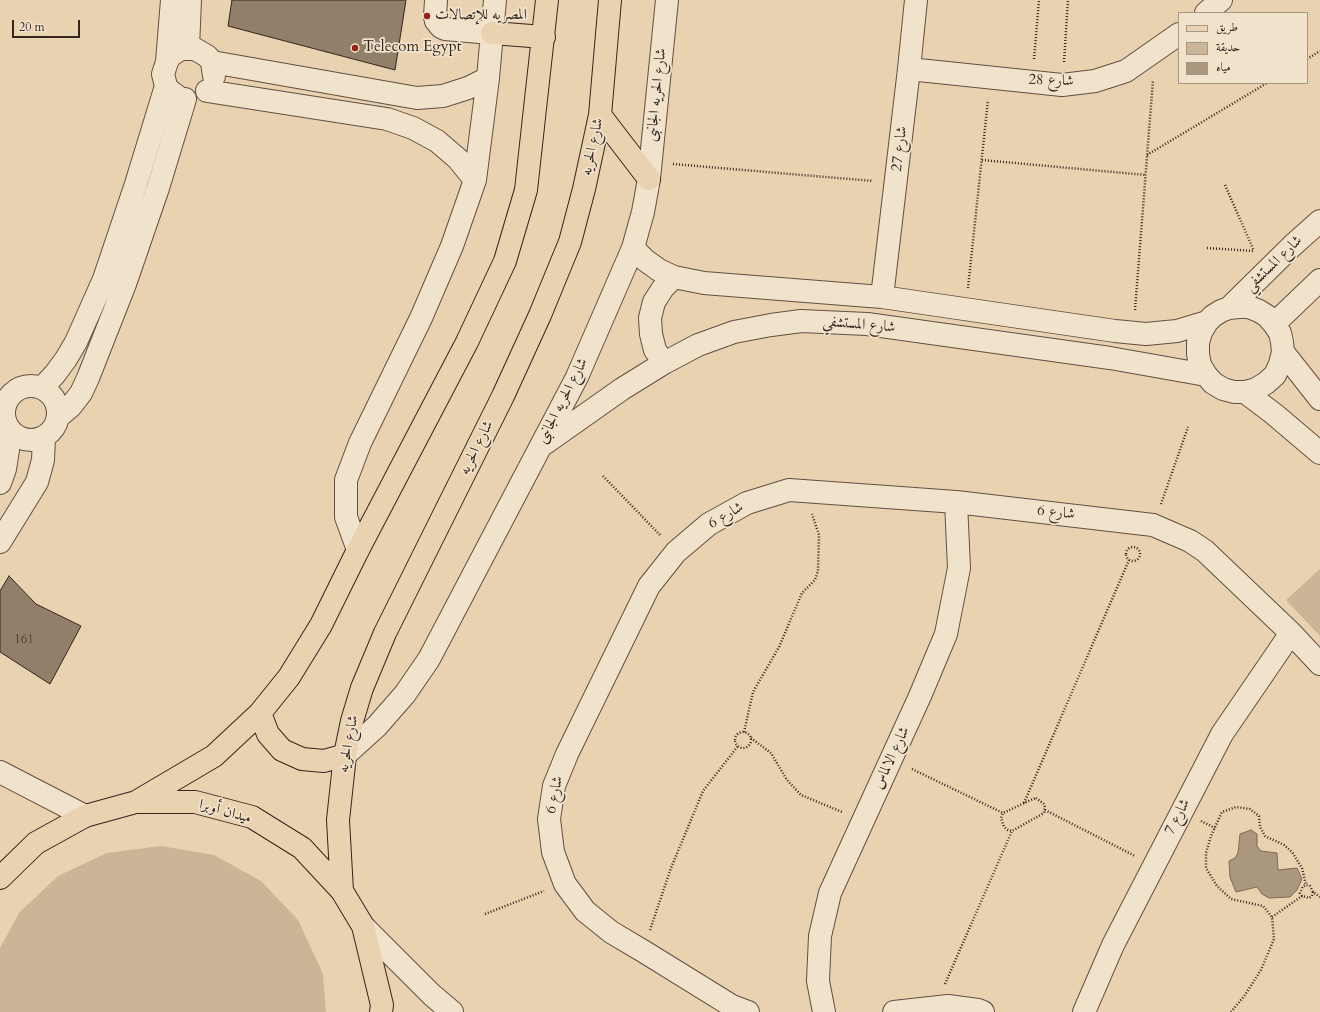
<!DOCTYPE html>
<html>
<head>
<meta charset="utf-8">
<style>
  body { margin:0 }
  #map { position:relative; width:1320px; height:1012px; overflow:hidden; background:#e9d2af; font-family:Cardo,Amiri,serif }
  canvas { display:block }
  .legend { position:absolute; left:1178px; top:12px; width:130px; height:72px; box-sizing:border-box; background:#f1e2cb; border:1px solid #a59686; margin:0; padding:5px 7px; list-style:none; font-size:12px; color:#34251f }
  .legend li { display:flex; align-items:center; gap:8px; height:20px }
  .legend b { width:20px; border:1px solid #a59686 }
  .scale { position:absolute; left:12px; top:20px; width:68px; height:18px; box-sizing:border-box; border:2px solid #34251f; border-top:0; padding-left:5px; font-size:12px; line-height:14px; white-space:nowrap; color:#34251f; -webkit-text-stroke:3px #f1e2cb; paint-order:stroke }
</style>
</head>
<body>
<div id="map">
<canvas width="1320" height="1012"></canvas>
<ul class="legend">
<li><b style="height:5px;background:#e9d2af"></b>طريق</li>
<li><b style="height:11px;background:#cab597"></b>حديقة</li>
<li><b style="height:11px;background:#ab977e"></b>مياه</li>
</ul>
<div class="scale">20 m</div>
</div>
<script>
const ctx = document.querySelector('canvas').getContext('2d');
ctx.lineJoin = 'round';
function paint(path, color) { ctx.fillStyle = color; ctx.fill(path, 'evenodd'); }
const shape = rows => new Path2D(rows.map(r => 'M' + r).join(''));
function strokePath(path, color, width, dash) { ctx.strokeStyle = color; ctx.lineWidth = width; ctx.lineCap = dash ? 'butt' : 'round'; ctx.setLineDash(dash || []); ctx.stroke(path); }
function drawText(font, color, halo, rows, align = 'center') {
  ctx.font = font + ' Cardo,Amiri,serif'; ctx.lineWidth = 3.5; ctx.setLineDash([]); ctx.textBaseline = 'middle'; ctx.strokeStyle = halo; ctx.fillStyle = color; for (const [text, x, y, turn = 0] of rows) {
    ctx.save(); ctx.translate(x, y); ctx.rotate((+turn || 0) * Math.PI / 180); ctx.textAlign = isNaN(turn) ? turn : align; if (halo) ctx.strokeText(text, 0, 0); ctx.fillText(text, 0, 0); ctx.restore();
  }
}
const green = shape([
  [1320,569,1320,636,1286,600],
  [161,846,214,855,261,881,298,920,323,974,326,1012,0,1012,0,948,19,913,58,876,107,853]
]);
const water = shape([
  [1251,830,1257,834,1257,846,1261,851,1277,853,1278,870,1297,868,1302,879,1297,890,1290,897,1269,898,1262,894,1257,887,1236,892,1230,877,1229,861,1235,858,1238,853,1240,834,1251,830]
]);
const building = shape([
  [232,0,406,0,395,70,228,26,232,0],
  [9,576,36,604,81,626,50,684,0,652,0,591,9,576]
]);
const path = shape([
  [1034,59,1039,0],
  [1307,59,1320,51],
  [1064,62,1068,0],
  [1147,155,1267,83],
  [982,160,1146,175],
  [673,164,873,181],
  [1225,185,1254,251],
  [1207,248,1254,251],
  [968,288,988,100],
  [1135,310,1153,80],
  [603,476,661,536],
  [1161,504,1188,427],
  '1126 554a7 7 0 1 1 14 0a7 7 0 1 1-14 0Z',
  [744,732,753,692,779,647,802,593,815,580,818,571,819,535,812,514],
  '735 740a8 8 0 1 1 16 0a8 8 0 1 1-16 0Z',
  [751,738,771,753,787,780,801,795,842,812],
  [912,769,1003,813],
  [1036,798,1044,804,1045,807,1044,813,1012,831,1008,830,1004,827,1001,818,1003,813,1033,799,1036,798],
  [1024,803,1129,560],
  [1045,810,1135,856],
  [1201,821,1215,828],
  [1313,892,1312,896,1309,898,1302,896,1300,893,1303,886,1306,885,1310,886,1313,892,1320,897],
  [485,914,544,891],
  [1272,917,1302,896],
  [650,930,671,868,703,791,738,746],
  [945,984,1012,831],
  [1231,1012,1245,995,1261,970,1274,939,1272,917,1263,906,1231,899,1217,886,1206,868,1206,853,1211,836,1222,812,1236,807,1250,809,1259,816,1260,827,1265,836,1284,845,1292,852,1302,868,1306,885]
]);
const minor = shape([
  [172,0,167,62,163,74,166,86,170,91,177,96],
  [436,0,435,17,436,21,441,27,445,29,492,33],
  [1206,13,1221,0],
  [188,48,190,0],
  [167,62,170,56,181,49,195,49,207,56,212,62,214,76],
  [212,62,417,98,443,96,468,88,488,78],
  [909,69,1062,85,1095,81,1126,71,1179,34],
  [207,91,387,119,413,128,437,141,458,159,475,180],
  [633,248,645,260,659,270,674,277,704,283,882,297,1115,331,1146,334,1177,331,1207,322],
  [882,297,909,69,916,0],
  [1229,308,1292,246,1320,221],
  [1274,324,1320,280],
  [1283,352,1280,364,1275,375,1266,383,1256,389,1245,392,1234,392,1223,389,1213,383,1206,375,1200,365,1198,354,1198,343,1201,332,1207,322,1213,316,1221,311,1229,308,1239,307,1249,307,1259,311,1267,316,1274,324,1280,333,1282,342,1283,352,1320,399],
  [664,363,655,350,651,334,650,318,654,302,663,288,674,277],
  '4 413a27 27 0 1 1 54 0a27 27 0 1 1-54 0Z',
  [42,388,55,374,66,359,76,342,104,279,136,184,166,86],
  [1245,392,1274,414,1320,453],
  [58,417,71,406,81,393,88,378,125,284,158,188,185,99],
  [544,444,622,389,664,363,698,345,734,332,771,325,801,321,867,324,1110,358,1206,375],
  [0,483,5,469,11,431],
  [0,542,37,482,43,460,44,438],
  [358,550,346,517,346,480,360,443,421,318,452,246,475,180,488,78,495,0],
  [345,755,377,726,405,694,429,659,577,377,633,248,643,212,649,179,667,0],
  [0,772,85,816],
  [363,926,432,995,452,1012],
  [748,1012,732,1006,643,951,611,932,585,911,565,884,553,852,549,819,554,786,567,754,649,586,676,552,709,524,747,503,789,490,956,502,1153,525,1190,541,1205,551,1291,633,1320,664],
  [824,1012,818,981,820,936,830,893,920,696,946,634,959,568,956,502],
  [894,1012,948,1006,978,1010,983,1012],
  [1084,1012,1113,945,1222,734,1291,633]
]);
const major = shape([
  [492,33,544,37],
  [600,115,649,179],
  [260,713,268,734,282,750,302,759,324,761,345,755],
  [136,802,214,756,260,713,289,677,321,625,358,550,467,342,505,261,526,190,547,0],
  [0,878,36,843,85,816,136,802,195,802,252,817,302,848,342,891,363,926,382,1005,381,1012],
  [342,891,338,820,345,755,352,721,362,688,385,633,503,396,540,315,570,242,584,189,600,115,610,0]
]);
const markers = [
  [427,16,4,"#8f2418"],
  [355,48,4,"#8f2418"]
];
const numberNames = [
  ["161",24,640]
];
const poiNames = [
  ["المصريه للإتصالات",435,16],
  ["Telecom Egypt",363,48]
];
const streetNames = [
  ["شارع 28",1051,81,2],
  ["شارع الحريه الجانبى",657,95,-84],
  ["شارع الحريه",593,147,-78],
  ["شارع 27",900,149,-83],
  ["شارع المستشفي",1274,264,-44],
  ["شارع المستشفي",859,325,5],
  ["شارع الحريه الجانبى",563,401,-63],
  ["شارع الحريه",477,448,-64],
  ["شارع 6",1056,513,6],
  ["شارع 6",726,516,-30],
  ["شارع الحريه",349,744,-80],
  ["شارع الالماس",892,758,-65],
  ["شارع 6",555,795,-78],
  ["ميدان أوبرا",225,812,16],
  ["شارع 7",1178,817,-63]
];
paint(green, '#cab597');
paint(water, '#ab977e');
strokePath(water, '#7b6958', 1);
paint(building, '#927f6a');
strokePath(building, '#34251f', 1);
strokePath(minor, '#615043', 24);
strokePath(major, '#34251f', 24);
strokePath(path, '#34251f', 2.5, [1, 2]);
strokePath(minor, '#f1e2cb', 22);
strokePath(major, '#e9d2af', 22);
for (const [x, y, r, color] of markers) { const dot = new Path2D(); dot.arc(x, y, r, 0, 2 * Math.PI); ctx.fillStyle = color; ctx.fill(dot); strokePath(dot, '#f1e2cb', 1.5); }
drawText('13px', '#4c3c32', null, numberNames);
drawText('15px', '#34251f', '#f1e2cb', poiNames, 'left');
drawText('15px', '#34251f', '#f1e2cb', streetNames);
</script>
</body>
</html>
